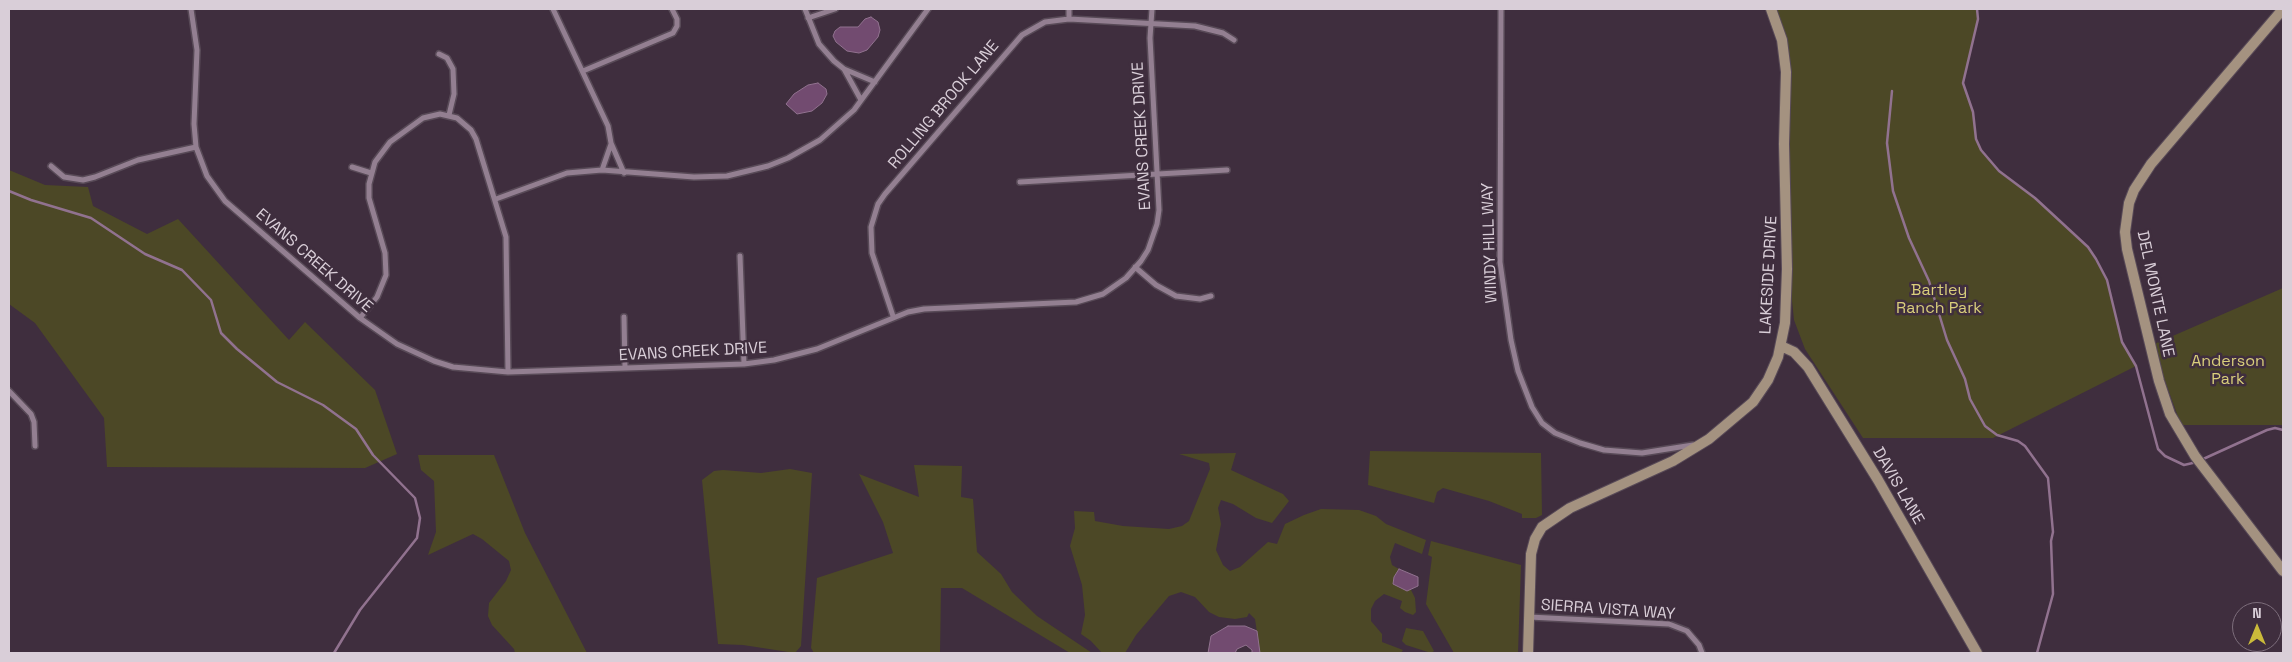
<!DOCTYPE html>
<html>
<head>
<meta charset="utf-8">
<style>
  body { margin:0 }
  #map { position:relative; width:2292px; height:662px; overflow:hidden; background:#3f2e3e; font-family:"Space Grotesk",sans-serif }
  canvas { display:block }
  .frame { position:absolute; inset:0; border:10px solid #d9ced8; pointer-events:none }
  .north { position:absolute; left:2232px; top:602px; width:50px; height:50px; box-sizing:border-box; background:#3f2e3e; border:1px solid #7d6e7c; border-radius:50%; rotate:0deg; font-size:14px; font-weight:700; line-height:20px; text-align:center; color:#d9ced8 }
  .north::after { content:''; display:block; margin:auto; width:18px; height:22px; background:#caba3a; clip-path:polygon(50% 0,100% 100%,50% 72%,0 100%) }
</style>
</head>
<body>
<div id="map">
<canvas width="2292" height="662"></canvas>
<div class="frame"></div>
<div class="north">N</div>
</div>
<script>
const ctx = document.querySelector('canvas').getContext('2d');
ctx.lineJoin = 'round';
function paint(path, color) { ctx.fillStyle = color; ctx.fill(path, 'evenodd'); }
const shape = rows => new Path2D(rows.map(r => 'M' + r).join(''));
function strokePath(path, color, width, dash) { ctx.strokeStyle = color; ctx.lineWidth = width; ctx.lineCap = dash ? 'butt' : 'round'; ctx.setLineDash(dash || []); ctx.stroke(path); }
function drawText(font, color, halo, rows, align = 'center') {
  ctx.font = font + ' "Space Grotesk",sans-serif'; ctx.lineWidth = 5; ctx.setLineDash([]); ctx.textBaseline = 'middle'; ctx.strokeStyle = halo; ctx.fillStyle = color; for (const [text, x, y, turn = 0] of rows) {
    ctx.save(); ctx.translate(x, y); ctx.rotate((+turn || 0) * Math.PI / 180); ctx.textAlign = isNaN(turn) ? turn : align; if (halo) ctx.strokeText(text, 0, 0); ctx.fillText(text, 0, 0); ctx.restore();
  }
}
const green = shape([
  [1773,9,1977,9,1978,19,1963,83,1973,112,1976,139,1981,150,1999,171,2035,198,2088,247,2107,280,2122,342,2136,366,1993,438,1863,438,1805,349,1794,320,1789,271,1787,115],
  [9,170,45,185,88,187,93,206,147,234,178,219,289,340,305,322,375,390,397,454,365,468,107,467,104,418,35,323,9,304],
  [2283,288,2283,425,2181,425,2152,345],
  [1370,451,1541,453,1542,515,1536,518,1522,518,1522,514,1489,501,1443,488,1437,492,1434,503,1368,485],
  [1236,453,1231,470,1283,494,1289,501,1272,523,1256,518,1233,504,1221,500,1218,508,1221,524,1216,550,1223,565,1230,571,1240,567,1268,542,1277,544,1285,524,1304,515,1321,509,1359,510,1376,516,1386,524,1426,540,1422,554,1395,543,1390,557,1392,565,1399,569,1394,577,1399,588,1411,590,1415,598,1416,612,1413,615,1405,612,1400,608,1402,601,1384,594,1375,601,1371,609,1371,621,1382,634,1382,642,1403,650,1401,653,1260,653,1255,619,1249,613,1247,617,1235,619,1219,617,1209,612,1195,597,1181,592,1169,596,1136,635,1125,653,1102,653,1091,641,1081,634,1085,615,1082,585,1070,546,1075,528,1074,511,1094,512,1095,521,1123,526,1169,529,1182,526,1189,521,1210,469,1209,463,1179,454],
  [418,455,494,455,525,533,587,653,515,653,514,649,492,625,488,616,489,603,506,581,511,570,509,561,482,539,473,534,428,555,436,532,434,481,421,470],
  [914,465,962,466,961,497,973,499,977,552,1001,574,1012,592,1037,616,1092,653,1070,653,962,588,941,588,940,653,814,653,811,648,817,578,893,553,883,522,859,474,919,497],
  [790,469,812,473,801,646,795,653,743,645,718,644,702,480,714,471,723,470,761,473],
  [1431,541,1521,565,1518,653,1454,653,1426,604,1432,557,1428,555],
  [1406,628,1423,631,1434,651,1431,653,1406,645,1402,641]
]);
const water = shape([
  [871,17,878,22,880,30,878,37,867,50,859,53,847,51,836,42,833,36,835,31,840,27,858,27,865,19,871,17],
  [818,83,826,89,827,94,822,103,812,111,797,114,786,104,794,94,808,85,818,83],
  [1399,569,1418,577,1418,586,1407,591,1393,584,1394,577,1399,569],
  [1228,626,1245,626,1257,631,1260,653,1252,653,1252,650,1246,645,1237,649,1235,653,1208,653,1211,636,1228,626]
]);
const stream = shape([
  [1977,9,1978,19,1963,83,1973,112,1976,139,1981,150,1999,171,2035,198,2088,247,2096,259,2107,280,2122,342,2136,366,2158,449,2165,456,2184,465,2197,462],
  [1892,91,1887,143,1893,191,1909,238,1929,281,1947,340,1965,379,1970,399,1985,426,1997,435,2018,441,2025,446,2048,478,2053,532,2051,541,2053,594,2037,653],
  [9,191,31,200,91,218,145,254,182,270,211,300,221,333,237,349,277,382,323,405,356,429,373,455,415,498,420,518,417,538,360,610,334,653],
  [2201,460,2267,430,2275,428,2283,430]
]);
const street = shape([
  [191,9,197,50,194,124,196,147,207,176,225,201,360,318,397,344,434,361,453,367,508,372,744,364,774,360,817,349,908,312,924,309,1076,302,1103,294,1126,278,1141,261,1148,250,1157,224,1159,210,1150,38,1152,9],
  [553,9,608,126,611,143,624,173],
  [805,9,819,44,834,61,844,69,875,82],
  [1501,9,1500,262,1511,340,1518,371,1532,407,1542,423,1555,433,1580,443,1604,450,1642,453,1693,445],
  [808,18,835,9],
  [1069,19,1069,9],
  [439,54,447,58,453,69,454,94,449,115],
  [844,69,861,100],
  [583,71,673,33,677,26,677,19,672,9],
  [51,166,64,177,83,180,95,177,138,160,196,147],
  [352,167,371,173],
  [602,170,611,144],
  [1020,182,1227,170],
  [496,199,567,173,602,170,694,177,727,176,768,166,788,158,820,140,854,110,928,9],
  [740,256,744,364],
  [1135,267,1156,285,1176,296,1200,299,1211,296],
  [893,316,872,253,871,227,878,204,885,194,1022,35,1045,22,1069,19,1195,26,1223,33,1234,40],
  [624,317,625,368],
  [360,318,377,297,386,275,385,253,369,198,369,184,375,162,390,142,423,118,440,114,457,118,471,130,476,139,506,237,508,372],
  [9,391,31,414,34,422,35,446],
  [1529,617,1669,624,1687,631,1699,645,1702,653]
]);
const secondary = shape([
  [2283,9,2151,164,2134,190,2129,203,2125,232,2127,249,2159,381,2170,414,2195,456,2283,571],
  [1781,346,1794,352,1808,367,1878,480,1977,653],
  [1528,653,1531,554,1535,539,1542,527,1570,508,1673,461,1709,439,1753,402,1768,380,1778,357,1785,323,1787,269,1784,144,1786,72,1782,40,1771,9]
]);
const streetNames = [
  ["ROLLING BROOK LANE",944,105,-50],
  ["EVANS CREEK DRIVE",1142,136,-93],
  ["WINDY HILL WAY",1490,243,-92],
  ["EVANS CREEK DRIVE",314,261,41],
  ["LAKESIDE DRIVE",1769,275,-87],
  ["DEL MONTE LANE",2155,294,78],
  ["EVANS CREEK DRIVE",693,352,-3],
  ["DAVIS LANE",1898,486,60],
  ["SIERRA VISTA WAY",1608,610,4]
];
const parkNames = [
  ["Bartley",1939,291],
  ["Ranch Park",1939,309],
  ["Anderson",2228,362],
  ["Park",2228,380]
];
paint(green, '#4c4826');
paint(water, '#724b70');
strokePath(water, '#91728f', 1);
strokePath(stream, '#91728f', 2.5);
strokePath(street, '#584a57', 8);
strokePath(secondary, '#584a57', 12);
strokePath(street, '#937f91', 5);
strokePath(secondary, '#a49280', 10);
drawText('16px', '#d9ced8', '#3f2e3e', streetNames);
drawText('16px', '#d9ce7b', '#3f2e3e', parkNames);
</script>
</body>
</html>
